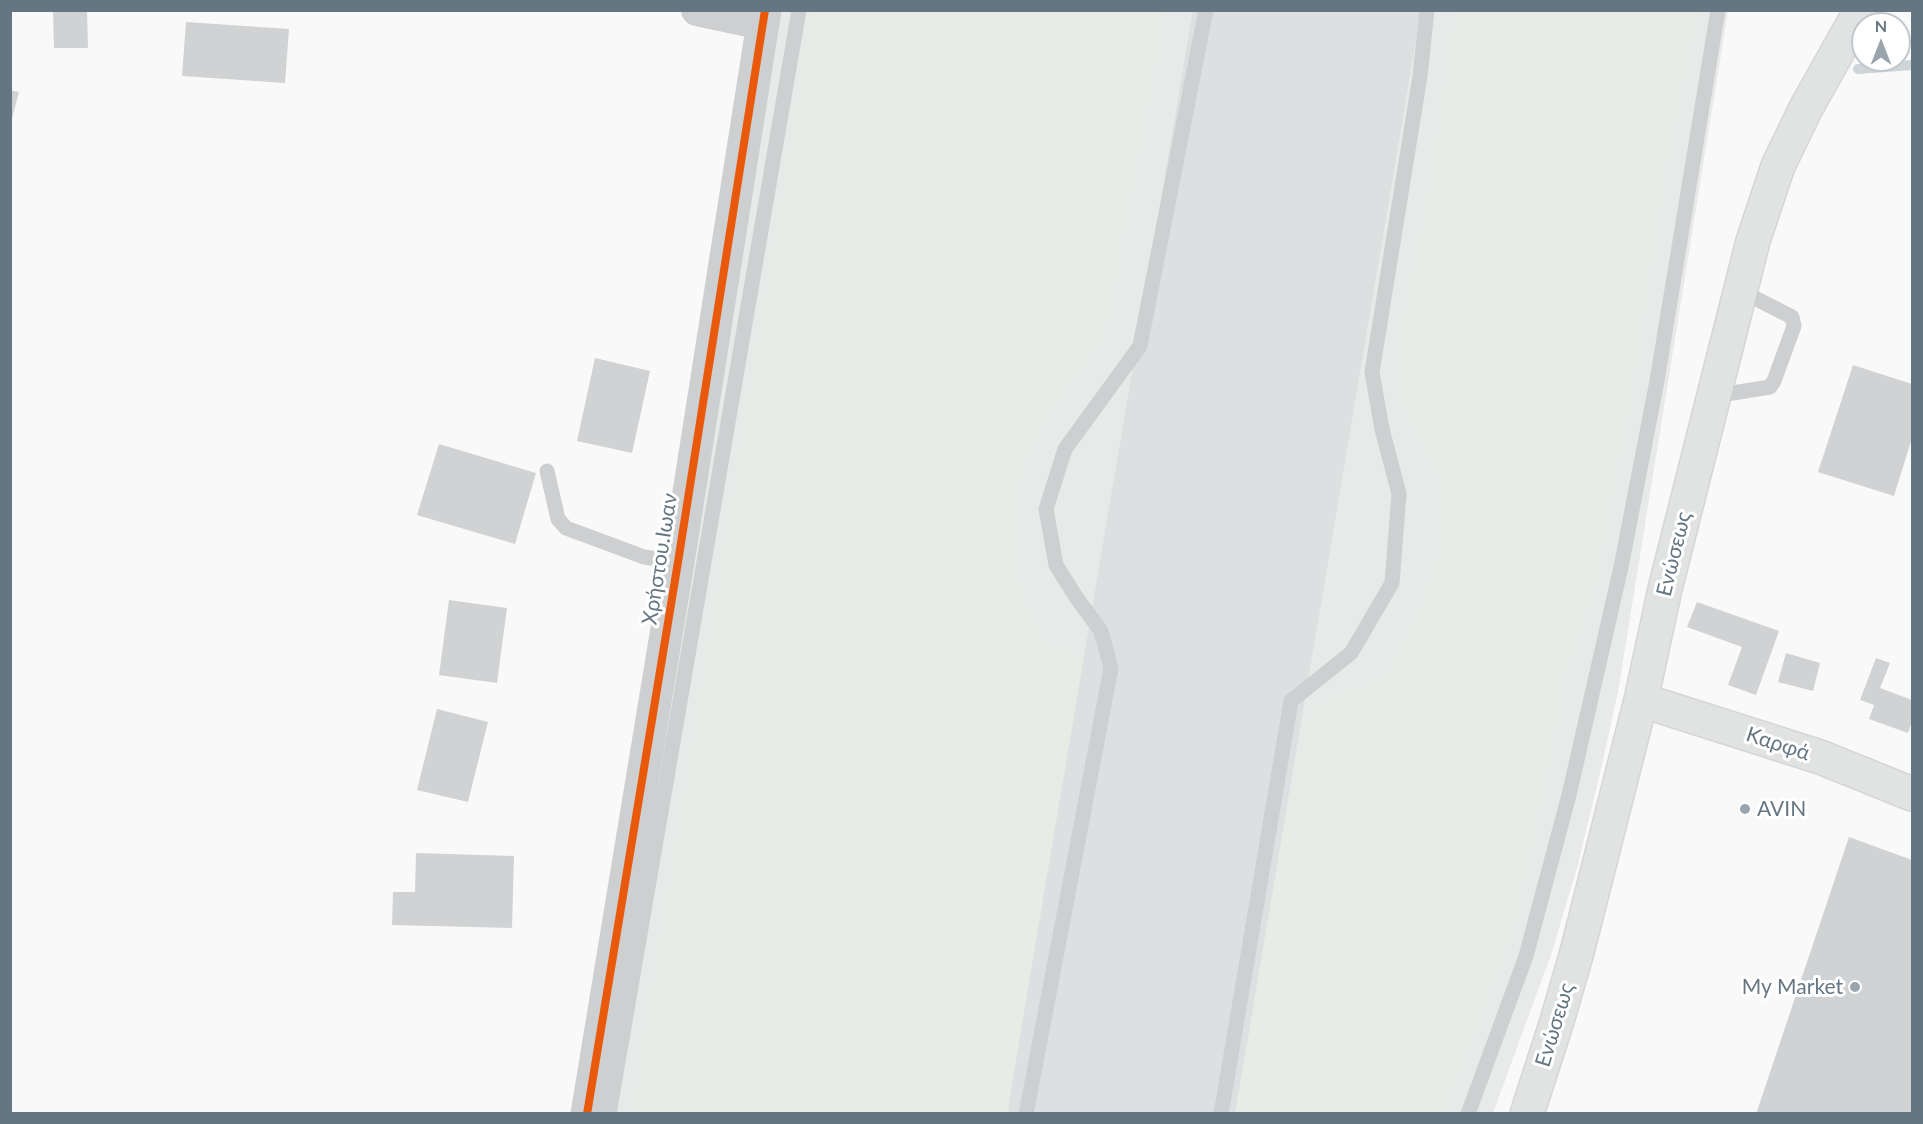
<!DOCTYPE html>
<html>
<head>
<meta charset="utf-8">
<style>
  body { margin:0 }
  #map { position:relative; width:1923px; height:1124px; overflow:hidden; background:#f9f9f9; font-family:Lato,sans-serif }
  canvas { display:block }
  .frame { position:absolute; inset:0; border:12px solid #657683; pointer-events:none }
  .north { position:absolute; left:1851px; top:12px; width:60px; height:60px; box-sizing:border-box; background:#fff; border:2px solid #c1c8cd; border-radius:50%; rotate:0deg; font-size:16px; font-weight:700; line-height:24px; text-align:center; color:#657683 }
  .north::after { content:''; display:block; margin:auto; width:21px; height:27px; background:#99a4ac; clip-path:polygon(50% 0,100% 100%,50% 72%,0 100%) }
</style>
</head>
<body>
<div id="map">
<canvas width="1923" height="1124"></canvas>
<div class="frame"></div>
<div class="north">N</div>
</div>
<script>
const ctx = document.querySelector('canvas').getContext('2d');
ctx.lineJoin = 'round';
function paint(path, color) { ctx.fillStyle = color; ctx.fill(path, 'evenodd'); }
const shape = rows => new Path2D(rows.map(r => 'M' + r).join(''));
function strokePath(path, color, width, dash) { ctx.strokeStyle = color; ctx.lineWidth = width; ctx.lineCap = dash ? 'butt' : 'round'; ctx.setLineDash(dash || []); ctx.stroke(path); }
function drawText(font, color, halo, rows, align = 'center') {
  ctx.font = font + ' Lato,sans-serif'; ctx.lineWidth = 6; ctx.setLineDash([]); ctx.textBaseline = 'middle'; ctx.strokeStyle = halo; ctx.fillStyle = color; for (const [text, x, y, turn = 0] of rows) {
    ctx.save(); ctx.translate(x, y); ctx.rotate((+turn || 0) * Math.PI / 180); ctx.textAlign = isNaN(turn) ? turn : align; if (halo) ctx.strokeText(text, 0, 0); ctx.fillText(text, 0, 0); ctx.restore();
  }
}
const built = shape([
  [781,11,1728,11,1618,692,1601,769,1577,868,1551,955,1493,1113,600,1114]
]);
const green = shape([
  [811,11,1165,11,1106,331,1056,404,1034,443,1021,469,1015,502,1019,582,1031,622,1054,648,1092,660,1007,1113,632,1113],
  [1456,11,1698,11,1667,160,1629,408,1595,585,1574,654,1558,685,1557,725,1514,929,1443,1113,1233,1113,1251,1026,1267,905,1310,710,1348,688,1372,685,1387,671,1403,645,1418,611,1434,569,1444,529,1441,494,1434,464,1405,408,1398,381,1398,341,1426,205]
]);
const stream = shape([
  [1858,69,1912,65]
]);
const runway = shape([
  [1121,1114,1307,10]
]);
const building = shape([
  [53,10,87,10,88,48,54,48],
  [186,22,289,29,285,83,182,76],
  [10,90,19,92,11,122,10,122],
  [595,358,650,371,632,453,577,441],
  [1853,365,1912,384,1912,438,1894,496,1818,472],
  [439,444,536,473,515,544,417,515],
  [449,600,507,608,497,683,439,675],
  [1697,602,1779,631,1756,695,1728,685,1742,647,1687,627],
  [1786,653,1820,663,1813,691,1778,682],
  [1876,658,1890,663,1880,688,1912,700,1912,721,1908,733,1869,719,1874,705,1860,700],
  [437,709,488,722,468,802,417,790],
  [1849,837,1912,860,1912,1114,1756,1114],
  [416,853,514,856,512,928,392,925,393,892,415,892]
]);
const service = shape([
  [1714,396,1770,387,1774,381,1794,326,1792,317,1741,291],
  [547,471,558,519,566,528,644,557,678,562],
  [609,1114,799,10],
  [1026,1114,1111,668,1101,631,1076,597,1056,565,1046,509,1065,449,1140,346,1206,10],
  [1221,1114,1291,701,1351,653,1392,583,1399,494,1382,429,1372,372,1420,76,1427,10],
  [1468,1114,1526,956,1569,795,1621,567,1657,381,1718,10]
]);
const minor = shape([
  [697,10,763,24]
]);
const tertiary = shape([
  [587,1114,678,562,765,10]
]);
const secondary = shape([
  [1641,700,1820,757,1912,794],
  [1527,1114,1557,1021,1577,952,1641,700,1665,589,1753,241,1778,166,1806,108,1861,10]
]);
const cycleway = shape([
  [587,1114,678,562,765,10]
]);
const markers = [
  [1745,809,6,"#99a4ac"],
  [1855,987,6,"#99a4ac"]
];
const streetNames = [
  ["Ενώσεως",1674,554,-76],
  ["Χρήστου.Ιωαν",660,559,-81],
  ["Καρφά",1778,744,18],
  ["Ενώσεως",1555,1025,-73]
];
const poiNames = [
  ["AVIN",1757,809],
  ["My Market",1843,987,"right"]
];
paint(built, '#e8e9e9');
paint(green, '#e8ebe6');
strokePath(stream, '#ced6d9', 10);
strokePath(runway, '#dedfe0', 225);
paint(building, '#d0d2d3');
strokePath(secondary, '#d5d6d7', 36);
strokePath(service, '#cecfd0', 15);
strokePath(minor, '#cecfd0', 32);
strokePath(tertiary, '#cecfd0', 33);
strokePath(secondary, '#e1e2e2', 33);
strokePath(cycleway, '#e8590c', 8);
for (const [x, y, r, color] of markers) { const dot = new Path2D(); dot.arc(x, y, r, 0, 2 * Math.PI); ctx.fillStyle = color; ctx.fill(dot); strokePath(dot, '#fff', 2); }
drawText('21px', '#657683', '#fff', streetNames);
drawText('21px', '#657683', '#fff', poiNames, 'left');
</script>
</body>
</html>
